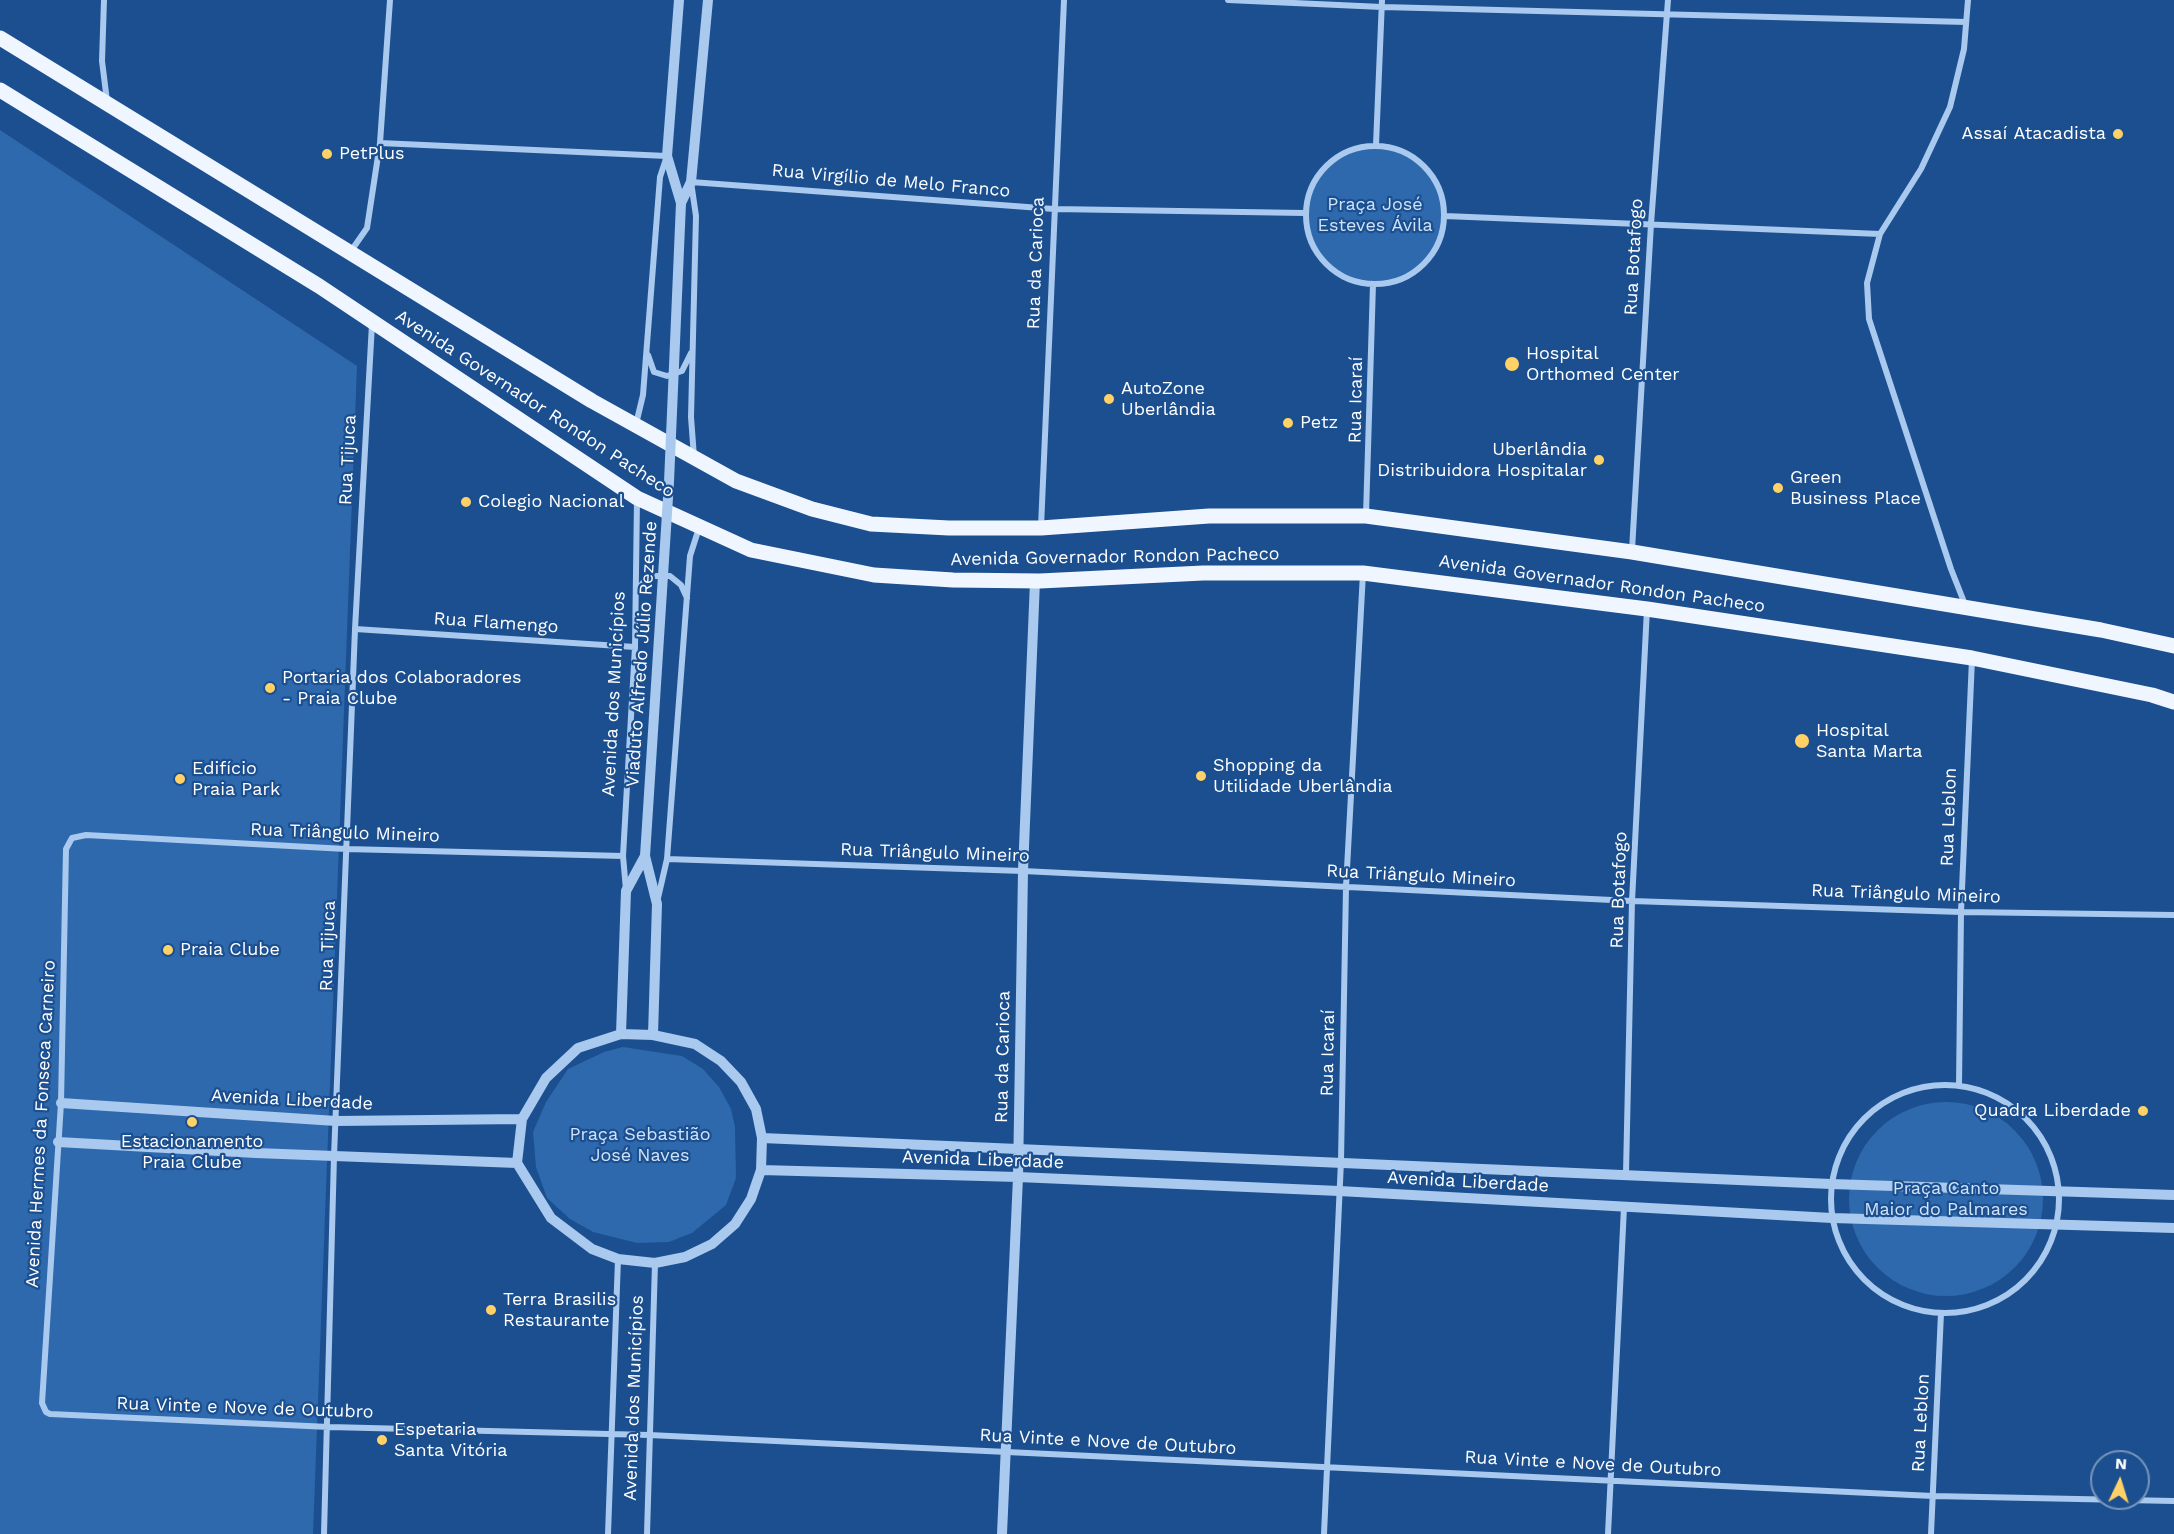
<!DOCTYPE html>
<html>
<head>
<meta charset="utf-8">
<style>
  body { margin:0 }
  #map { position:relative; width:2174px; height:1534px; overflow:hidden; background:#1b4f8f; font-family:"Work Sans",sans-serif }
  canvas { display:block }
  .north { position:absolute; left:2090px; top:1450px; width:60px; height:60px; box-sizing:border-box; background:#1b4f8f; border:2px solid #7695bc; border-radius:50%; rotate:4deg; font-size:16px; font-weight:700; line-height:24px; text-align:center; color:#fff }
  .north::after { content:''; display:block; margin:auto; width:21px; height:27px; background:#ffd166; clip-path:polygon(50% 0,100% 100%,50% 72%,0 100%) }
</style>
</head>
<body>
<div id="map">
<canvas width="2174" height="1534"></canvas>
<div class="north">N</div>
</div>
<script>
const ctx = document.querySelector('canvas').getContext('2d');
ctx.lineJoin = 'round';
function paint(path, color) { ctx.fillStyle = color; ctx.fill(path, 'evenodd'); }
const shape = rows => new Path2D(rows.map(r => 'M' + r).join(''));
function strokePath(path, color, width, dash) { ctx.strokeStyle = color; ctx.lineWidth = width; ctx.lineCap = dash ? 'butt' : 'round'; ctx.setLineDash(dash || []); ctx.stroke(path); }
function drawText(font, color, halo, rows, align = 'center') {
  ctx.font = font + ' "Work Sans",sans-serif'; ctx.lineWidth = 4.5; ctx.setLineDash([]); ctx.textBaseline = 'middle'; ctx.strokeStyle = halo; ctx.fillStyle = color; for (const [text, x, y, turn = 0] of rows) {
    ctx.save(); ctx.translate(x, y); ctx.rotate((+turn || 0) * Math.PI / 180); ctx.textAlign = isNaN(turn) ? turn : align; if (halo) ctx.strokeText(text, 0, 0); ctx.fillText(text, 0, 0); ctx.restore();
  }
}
const green = shape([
  [0,130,357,366,313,1534,0,1534],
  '1306 215a69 69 0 1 1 138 0a69 69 0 1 1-138 0Z',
  [623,1047,682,1056,703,1069,719,1087,731,1109,735,1127,736,1178,726,1205,692,1233,669,1242,637,1243,593,1232,570,1219,547,1198,536,1167,533,1132,546,1102,568,1069,604,1052],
  '1849 1199a97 97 0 1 1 194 0a97 97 0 1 1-194 0Z'
]);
const minor = shape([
  [104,0,102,61,107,101],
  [1228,0,1382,7,1966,22],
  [380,143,667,156,660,177,643,395,636,424],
  [1376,145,1382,0],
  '1306 215a69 69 0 1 1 138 0a69 69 0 1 1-138 0Z',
  [1445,216,1880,234],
  [351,251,367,228,380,143,390,0],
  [648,355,654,372,667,376,682,371,691,353],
  [694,457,691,417,696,216,691,182,1054,209,1305,213],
  [1366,515,1373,284],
  [1041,527,1064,0],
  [1632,550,1651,224,1668,0],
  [636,592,648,576,670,576,681,585,687,598],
  [1966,607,1951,569,1869,319,1867,283,1880,234,1921,169,1950,107,1964,49,1968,0],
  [355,629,635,647],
  [623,856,346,849,86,835,72,838,66,849,61,1103,42,1403,46,1412,50,1414,329,1427,649,1435,1933,1496,2174,1501],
  [667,859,1023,871,1632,901,1961,912,2174,915],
  [626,890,623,856,635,647,637,499],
  [658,898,667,859,690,556,699,528],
  '1831 1199a114 114 0 1 1 228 0a114 114 0 1 1-228 0Z',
  [1959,1086,1961,912,1972,659],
  [1626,1173,1632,901,1647,609],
  [324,1534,334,1156,355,629,372,324],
  [608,1534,618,1259],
  [647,1534,655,1263],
  [1324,1534,1341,1161,1346,887,1363,573],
  [1608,1534,1624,1207],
  [1931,1534,1941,1313]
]);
const tertiary = shape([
  [679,0,667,156,681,203],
  [681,203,691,182,708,0],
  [645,856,657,904,653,1035],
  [621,1034,653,1035,695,1044,721,1061,741,1082,756,1109,762,1138,761,1170,751,1199,735,1224,712,1244,685,1257,655,1263,618,1259,592,1249,551,1218,517,1163,522,1119,546,1078,578,1048,621,1034],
  [621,1034,626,891,645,856],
  [61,1103,336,1121,522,1119],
  [762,1138,1831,1184,2174,1195],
  [58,1142,256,1153,517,1163],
  [761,1170,1018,1177,1339,1191,1832,1218,2174,1228],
  [1002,1534,1018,1177,1023,871,1035,581]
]);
const primary = shape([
  [0,38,592,401,736,481,812,509,871,524,949,528,1041,528,1209,516,1366,516,1632,552,2101,630,2174,646],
  [0,90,319,286,637,498,751,550,874,575,953,580,1040,581,1203,573,1363,573,1647,609,1972,658,2152,695,2174,702]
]);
const tertiaryBridge = shape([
  [645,856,669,482,681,203]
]);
const markers = [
  [2118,134,6,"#ffd166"],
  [327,154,6,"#ffd166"],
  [1512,364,8,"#ffd166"],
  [1109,399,6,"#ffd166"],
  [1288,423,6,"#ffd166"],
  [1599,460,6,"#ffd166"],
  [1778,488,6,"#ffd166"],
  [466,502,6,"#ffd166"],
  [270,688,6,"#ffd166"],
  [1802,741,8,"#ffd166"],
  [1201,776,6,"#ffd166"],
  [180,779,6,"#ffd166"],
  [168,950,6,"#ffd166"],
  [2143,1111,6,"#ffd166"],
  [192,1122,6,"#ffd166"],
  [491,1310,6,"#ffd166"],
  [382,1440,6,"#ffd166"]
];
const poiNames = [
  ["Assaí Atacadista",2106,134,"right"],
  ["PetPlus",339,154],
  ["Hospital",1526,354],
  ["Orthomed Center",1526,375],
  ["AutoZone",1121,389],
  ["Uberlândia",1121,410],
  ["Petz",1300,423],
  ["Uberlândia",1587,450,"right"],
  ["Distribuidora Hospitalar",1587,471,"right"],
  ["Green",1790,478],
  ["Business Place",1790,499],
  ["Colegio Nacional",478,502],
  ["Portaria dos Colaboradores",282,678],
  ["- Praia Clube",282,699],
  ["Hospital",1816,731],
  ["Santa Marta",1816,752],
  ["Shopping da",1213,766],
  ["Utilidade Uberlândia",1213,787],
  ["Edifício",192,769],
  ["Praia Park",192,790],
  ["Praia Clube",180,950],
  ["Quadra Liberdade",2131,1111,"right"],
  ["Estacionamento",192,1142,"center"],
  ["Praia Clube",192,1163,"center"],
  ["Terra Brasilis",503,1300],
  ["Restaurante",503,1321],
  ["Espetaria",394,1430],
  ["Santa Vitória",394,1451]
];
const streetNames = [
  ["Rua Virgílio de Melo Franco",891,181,5],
  ["Rua Botafogo",1634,257,-87],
  ["Rua da Carioca",1036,263,-88],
  ["Rua Icaraí",1356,400,-89],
  ["Avenida Governador Rondon Pacheco",535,404,33],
  ["Rua Tijuca",348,460,-87],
  ["Avenida Governador Rondon Pacheco",1115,557,-1],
  ["Avenida Governador Rondon Pacheco",1602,584,8],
  ["Rua Flamengo",496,623,4],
  ["Viaduto Alfredo Júlio Rezende",642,654,-86],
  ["Avenida dos Municípios",614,694,-87],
  ["Rua Leblon",1949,817,-88],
  ["Rua Triângulo Mineiro",345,833,2],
  ["Rua Triângulo Mineiro",935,853,2],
  ["Rua Triângulo Mineiro",1421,876,3],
  ["Rua Botafogo",1619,890,-88],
  ["Rua Triângulo Mineiro",1906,894,2],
  ["Rua Tijuca",328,946,-88],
  ["Rua Icaraí",1328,1053,-89],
  ["Rua da Carioca",1003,1057,-89],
  ["Avenida Liberdade",292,1100,3],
  ["Avenida Hermes da Fonseca Carneiro",41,1124,-87],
  ["Avenida Liberdade",983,1160,2],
  ["Avenida Liberdade",1468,1182,3],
  ["Avenida dos Municípios",634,1398,-88],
  ["Rua Vinte e Nove de Outubro",245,1408,2],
  ["Rua Leblon",1921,1423,-87],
  ["Rua Vinte e Nove de Outubro",1108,1442,3],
  ["Rua Vinte e Nove de Outubro",1593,1464,3]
];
const parkNames = [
  ["Praça José",1375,205],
  ["Esteves Ávila",1375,226],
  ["Praça Sebastião",640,1135],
  ["José Naves",640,1156],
  ["Praça Canto",1946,1189],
  ["Maior do Palmares",1946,1210]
];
paint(green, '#2e69ad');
strokePath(minor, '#a9c9ee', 6);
strokePath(tertiary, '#a9c9ee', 10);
strokePath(primary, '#f0f6ff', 15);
strokePath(tertiaryBridge, '#a9c9ee', 10);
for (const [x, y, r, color] of markers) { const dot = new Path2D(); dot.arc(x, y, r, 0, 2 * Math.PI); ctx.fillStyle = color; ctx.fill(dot); strokePath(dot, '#1b4f8f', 2); }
drawText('18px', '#fff', '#1b4f8f', poiNames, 'left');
drawText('18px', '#fff', '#1b4f8f', streetNames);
drawText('18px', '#cfe3fa', '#1b4f8f', parkNames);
</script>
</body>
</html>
